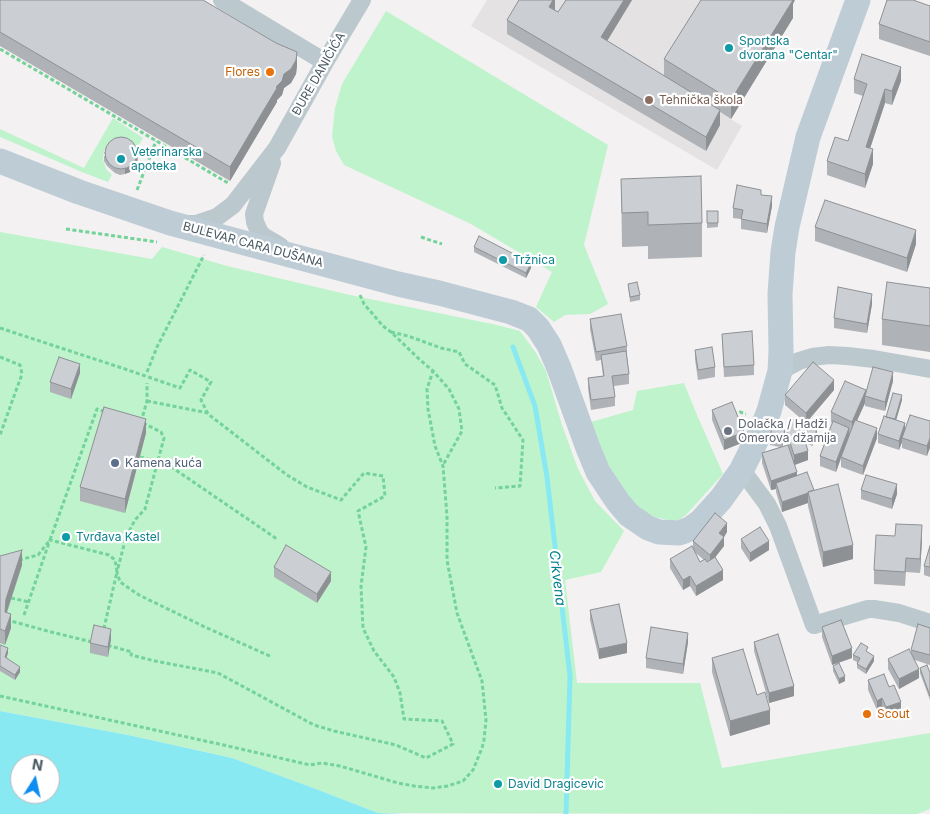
<!DOCTYPE html>
<html>
<head>
<meta charset="utf-8">
<style>
  body { margin:0 }
  #map { position:relative; width:930px; height:814px; overflow:hidden; background:#f3f1f1; font-family:Inter,sans-serif }
  canvas { display:block }
  .north { position:absolute; left:10px; top:754px; width:50px; height:50px; box-sizing:border-box; background:#fff; border:1px solid #b5bcbf; border-radius:50%; rotate:10deg; font-size:14px; font-weight:700; line-height:20px; text-align:center; color:#475760 }
  .north::after { content:''; display:block; margin:auto; width:18px; height:22px; background:#0d8df1; clip-path:polygon(50% 0,100% 100%,50% 72%,0 100%) }
</style>
</head>
<body>
<div id="map">
<canvas width="930" height="814"></canvas>
<div class="north">N</div>
</div>
<script>
const ctx = document.querySelector('canvas').getContext('2d');
ctx.lineJoin = 'round';
function paint(path, color) { ctx.fillStyle = color; ctx.fill(path, 'evenodd'); }
const shape = rows => new Path2D(rows.map(r => 'M' + r).join(''));
function strokePath(path, color, width, dash) { ctx.strokeStyle = color; ctx.lineWidth = width; ctx.lineCap = dash ? 'butt' : 'round'; ctx.setLineDash(dash || []); ctx.stroke(path); }
function drawText(font, color, halo, rows, align = 'center') {
  ctx.font = font + ' Inter,sans-serif'; ctx.lineWidth = 4.5; ctx.setLineDash([]); ctx.textBaseline = 'middle'; ctx.strokeStyle = halo; ctx.fillStyle = color; for (const [text, x, y, turn = 0] of rows) {
    ctx.save(); ctx.translate(x, y); ctx.rotate((+turn || 0) * Math.PI / 180); ctx.textAlign = isNaN(turn) ? turn : align; if (halo) ctx.strokeText(text, 0, 0); ctx.fillText(text, 0, 0); ctx.restore();
  }
}
const education = shape([
  [487,0,711,0,663,78,742,126,717,170,471,26]
]);
const green = shape([
  [386,11,608,145,584,245,608,304,590,314,565,315,554,322,536,307,552,272,471,224,344,165,336,151,332,136,335,108,342,84],
  [113,118,143,138,137,148,134,145,109,144,104,151,103,159,106,169,112,175,108,182,82,172,0,137,0,129,84,168],
  [0,232,152,259,162,247,227,266,350,295,497,325,520,331,536,353,546,371,562,425,578,469,595,501,624,531,601,572,565,580,577,683,700,683,722,768,930,733,930,809,917,814,378,813,316,789,232,758,128,735,0,711],
  [684,383,697,415,723,474,686,515,679,520,673,521,654,517,635,506,604,458,591,422,633,410,637,391]
]);
const water = shape([
  [0,711,128,735,232,758,316,789,378,813,406,814,0,814],
  [20,764,50,764,50,794,20,794]
]);
const stream = shape([
  [513,347,535,406,547,477,570,676,566,814]
]);
const path = shape([
  [0,49,228,183],
  [137,190,156,141],
  [66,229,157,242],
  [421,237,442,244],
  [360,295,364,304,383,326,391,332,418,358,433,371,449,389,459,409,462,431,443,465],
  [0,328,125,369,180,388,190,370,211,382,201,400,208,414,287,475,307,487,341,500,364,473,383,476,385,496,358,511,366,547,361,586,363,628,374,651,394,677,400,693,404,719,442,721,453,744,426,758,396,745,334,731,314,725,218,673,155,661,131,655,132,652,110,646],
  [391,332,408,336,441,348,459,352,465,364,495,385,502,408,523,440,520,486,495,488],
  [0,357,20,365,22,374,0,435],
  [147,372,157,347,204,255],
  [147,401,208,413],
  [733,414,740,412,746,414],
  [141,422,147,401,147,383],
  [143,423,161,432,164,438,145,509,135,520,126,537,117,572,120,582,139,595,205,627,272,657],
  [140,457,167,464,277,539],
  [19,560,38,555,50,540,97,409,106,412],
  [11,598,29,602],
  [24,615,50,540,109,555,115,560,117,572,104,628],
  [0,618,51,632,92,642],
  [0,696,228,746,310,765,322,763,340,766,398,783,414,786,433,788,448,786,463,781,473,770,482,748,484,740,486,720,482,681,457,613,447,560,447,516,443,466,435,446,428,409,427,389,433,371]
]);
const street = shape([
  [222,0,325,62],
  [272,163,254,214,255,222,259,231,263,236,280,246],
  [186,224,196,224,217,217,233,205,277,148,325,62,362,0],
  [780,371,799,361,812,357,829,355,847,356,874,359,930,369],
  [741,471,747,477,767,504,778,526,814,625,868,609,874,609,899,613,930,623]
]);
const secondary = shape([
  [0,161,79,192,170,223,398,284,439,293,511,312,529,319,538,328,549,345,559,368,588,448,598,472,618,502,629,515,648,528,659,532,679,533,690,529,701,521,721,499,741,471,761,431,769,411,780,371,781,351,780,294,783,252,787,227,808,137,858,0]
]);
const wall = shape([
  [0,0,297,66,296,74,291,83,284,88,282,95,277,100,277,102,262,127,230,181,0,46],
  [555,0,555,10,558,12,566,0,632,0,607,41,664,76,664,59,793,4,793,18,731,119,720,112,720,125,706,151,507,34,507,20],
  [930,6,930,56,879,39,879,24],
  [854,79,901,81,892,105,885,103,870,148,873,164,865,188,827,175,827,161,848,141,863,96,854,93],
  [104,156,138,157,137,163,134,168,130,172,125,174,120,175,115,173,107,166,104,161],
  [621,179,702,223,702,257,648,259,648,246,622,247],
  [761,195,772,206,767,233,741,229,741,219,733,218,733,208],
  [707,211,718,211,718,227,707,228],
  [815,227,916,244,907,272,815,241],
  [474,247,531,268,526,278,474,252],
  [628,284,640,295,640,300,630,302],
  [930,288,930,352,882,345,882,319],
  [872,304,867,333,834,328,834,318],
  [590,319,627,346,627,355,629,374,629,384,614,386,615,397,615,406,591,410,588,388,588,378,603,376,601,360,596,361,590,329],
  [722,334,754,365,754,375,724,377],
  [695,350,715,367,715,377,698,380,695,359],
  [80,373,71,399,50,392,50,382],
  [893,381,885,411,865,406,865,403,857,421,877,438,863,475,841,467,841,459,836,472,820,466,820,456,832,423,831,422,831,412,866,390],
  [834,390,806,423,805,422,805,432,804,438,804,440,804,438,817,434,812,446,806,443,808,460,795,465,797,475,814,490,853,559,823,567,808,506,808,503,782,512,776,492,776,489,771,490,762,463,762,453,780,447,770,445,770,440,785,435,782,447,788,445,787,433,805,422,785,405,785,395],
  [902,400,896,420,905,428,930,421,927,456,902,448,902,442,899,450,878,443,878,434,886,417],
  [712,410,744,442,724,450,712,420],
  [146,433,125,513,80,501,80,487],
  [861,490,897,494,892,509,861,499],
  [727,532,724,537,724,546,715,557,723,580,696,596,690,586,683,590,670,568,670,559,693,549,693,541],
  [695,553,697,554,704,560,700,562],
  [741,539,769,550,750,562,741,548],
  [922,539,920,573,906,572,905,586,874,584,874,570],
  [930,546,930,577,924,575,924,566],
  [0,556,22,565,7,613,11,628,5,645,0,643],
  [274,567,331,581,317,603,274,577],
  [590,610,627,653,599,659,590,620],
  [822,627,852,658,832,665,822,637],
  [930,628,930,665,915,660,919,678,899,689,888,669,888,659,911,652,911,650],
  [111,639,108,657,90,653,90,643],
  [688,642,683,674,646,668,646,658],
  [754,642,794,696,769,703,754,651],
  [0,645,8,653,6,658,20,672,15,680,0,671],
  [868,652,874,661,866,674,857,668,857,662,853,660,853,655],
  [712,658,757,695,770,724,730,736,712,672],
  [833,666,845,681,839,684,833,671],
  [920,668,930,673,930,700,920,673],
  [868,680,889,687,901,712,886,717,882,708,877,710,868,690]
]);
const shadedWall = shape([
  [553,0,555,0,555,11,549,7],
  [624,0,632,0,601,51,601,37],
  [789,0,795,0,793,4,793,18,731,119,731,100],
  [297,52,297,66,296,74,291,83,284,88,282,95,277,100,277,102,262,127,230,181,230,167,276,87],
  [901,67,901,81,892,105,892,91],
  [885,89,885,103,866,161,866,147],
  [720,110,720,125,706,151,706,137],
  [873,149,873,164,865,188,865,174],
  [138,153,137,163,134,168,130,172,125,174,125,169],
  [772,196,772,206,767,233,767,224],
  [916,230,916,244,907,272,907,258],
  [531,263,531,268,526,278,526,273],
  [872,294,872,304,867,333,867,324],
  [80,364,80,373,71,399,71,389],
  [893,372,893,381,885,411,885,402],
  [834,380,834,390,806,423,806,413],
  [866,390,865,396,865,403,852,431,852,422],
  [902,395,902,400,895,424,895,419],
  [146,419,146,433,125,513,125,499],
  [805,422,805,432,803,444,803,434],
  [905,423,905,433,902,438,902,442,899,450,899,441],
  [849,428,849,437,841,457,836,472,836,462],
  [877,428,877,438,863,475,863,466],
  [817,429,817,434,812,446,812,441],
  [785,430,785,435,782,448,782,443],
  [744,432,744,442,724,450,724,440],
  [930,438,930,448,927,456,927,446],
  [808,451,808,460,794,465,794,455],
  [797,472,797,481,776,483,776,489,771,490,771,481],
  [897,484,897,494,892,509,892,499],
  [808,493,808,503,782,512,782,502],
  [727,523,727,532,724,537,724,546,710,564,710,555,719,533],
  [922,525,922,539,920,573,920,559],
  [769,541,769,550,750,562,750,553],
  [853,545,853,559,823,567,823,552],
  [22,550,22,565,6,614,5,612,6,599],
  [723,570,723,580,696,596,696,586],
  [331,572,331,581,317,603,317,594],
  [690,576,690,586,683,590,683,580],
  [11,614,11,628,5,645,5,631],
  [111,629,111,639,108,657,108,647],
  [688,633,688,642,683,674,683,664],
  [627,643,627,653,599,659,599,649],
  [8,648,8,653,5,662,5,657],
  [852,648,852,658,832,665,832,656],
  [874,656,874,661,866,674,866,669],
  [20,667,20,672,15,680,15,675],
  [919,669,919,678,899,689,899,679],
  [845,676,845,681,839,684,839,679],
  [794,686,794,696,769,703,769,693],
  [882,698,882,708,877,710,877,701],
  [901,702,901,712,886,717,886,707],
  [770,710,770,724,730,736,730,721]
]);
const building = shape([
  [0,0,203,0,276,43,297,52,296,60,291,69,284,74,282,81,276,87,277,88,262,113,230,167,0,32,0,0],
  [519,0,553,0,549,7,558,12,566,0,624,0,601,37,720,110,706,137,507,20,519,0],
  [701,0,793,0,731,100,664,59,701,0],
  [887,0,913,0,930,6,930,42,879,24,887,0],
  [862,54,901,67,892,91,885,89,866,147,873,149,865,174,827,161,835,137,848,141,867,84,854,79,862,54],
  '105 153a16 16 0 1 1 32 0a16 16 0 1 1-32 0Z',
  [701,176,702,223,648,225,648,212,622,213,621,179,701,176],
  [737,185,761,190,761,195,772,196,767,224,741,219,743,210,733,208,737,185],
  [825,200,916,230,907,258,815,227,825,200],
  [707,211,718,211,718,223,707,223,707,211],
  [479,236,531,263,526,273,474,247,479,236],
  [637,282,640,295,630,297,628,284,637,282],
  [887,282,930,288,930,326,882,319,887,282],
  [838,287,872,294,867,324,834,318,838,287],
  [621,314,627,346,596,352,590,319,621,314],
  [752,331,754,365,724,367,722,334,752,331],
  [712,347,715,367,698,370,695,350,712,347],
  [626,351,629,374,612,376,615,397,591,400,588,378,604,376,601,355,626,351],
  [59,357,80,364,71,389,50,382,59,357],
  [813,362,834,380,806,413,785,395,813,362],
  [873,367,893,372,885,402,865,396,873,367],
  [845,381,866,390,852,422,831,412,845,381],
  [893,393,902,395,895,419,886,417,893,393],
  [732,402,744,432,724,440,712,410,732,402],
  [104,407,146,419,125,499,80,487,104,407],
  [910,415,930,421,930,438,927,446,902,438,910,415],
  [884,416,905,423,899,441,878,434,884,416],
  [790,419,805,422,803,434,808,451,794,455,787,433,790,419],
  [855,420,877,428,863,466,841,457,855,420],
  [833,421,849,428,836,462,820,456,833,421],
  [809,426,817,429,812,441,804,438,809,426],
  [772,427,785,430,782,443,770,440,772,427],
  [788,445,797,472,771,481,762,453,788,445],
  [807,472,814,490,808,492,808,493,782,502,776,483,807,472],
  [866,475,897,484,892,499,861,490,866,475],
  [838,484,853,545,823,552,808,492,838,484],
  [715,513,727,523,719,533,724,537,710,555,693,541,715,513],
  [896,524,922,525,920,559,906,558,905,572,874,570,876,535,895,536,896,524],
  [760,527,769,541,750,553,741,539,760,527],
  [286,545,331,572,317,594,274,567,286,545],
  [692,546,700,562,705,559,707,562,715,557,723,570,696,586,690,576,683,580,670,559,692,546],
  [930,546,930,567,924,566,930,546],
  [22,550,6,599,5,612,11,614,5,631,0,629,0,556,22,550],
  [619,604,627,643,599,649,590,610,619,604],
  [841,620,852,648,832,656,822,627,841,620],
  [918,624,930,628,930,655,911,650,918,624],
  [94,625,111,629,108,647,90,643,94,625],
  [651,627,688,633,683,664,646,658,651,627],
  [778,634,794,686,769,693,754,642,778,634],
  [861,643,868,647,866,651,874,656,866,669,857,664,860,658,853,655,861,643],
  [0,645,8,648,5,657,20,667,15,675,0,666,0,645],
  [743,649,757,695,765,692,770,710,730,721,712,658,743,649],
  [909,649,919,669,899,679,888,659,909,649],
  [839,663,845,676,839,679,833,666,839,663],
  [927,665,930,673,930,696,920,668,927,665],
  [884,674,889,687,894,685,901,702,886,707,882,698,877,701,868,680,884,674]
]);
const markers = [
  [729,48,5,"#0f9aa8"],
  [270,72,5,"#e8710a"],
  [649,100,5,"#8d6e63"],
  [121,159,5,"#0f9aa8"],
  [503,260,5,"#0f9aa8"],
  [728,431,5,"#6b7280"],
  [115,463,5,"#5c6f8a"],
  [66,537,5,"#0f9aa8"],
  [867,714,5,"#e8710a"],
  [498,784,5,"#0f9aa8"]
];
const cultureNames = [
  ["Sportska",739,41],
  ["dvorana \"Centar\"",739,55],
  ["Veterinarska",131,152],
  ["apoteka",131,166],
  ["Tržnica",513,260],
  ["Tvrđava Kastel",76,537],
  ["David Dragicevic",508,784]
];
const foodNames = [
  ["Flores",260,72],
  ["Scout",877,714,"left"]
];
const streetNames = [
  ["ĐURE DANIČIĆA",319,74,-60],
  ["BULEVAR CARA DUŠANA",253,245,15]
];
const educationNames = [
  ["Tehnička škola",659,100]
];
const worshipNames = [
  ["Dolačka / Hadži",738,424],
  ["Omerova džamija",738,438]
];
const serviceNames = [
  ["Kamena kuća",125,463]
];
const waterNames = [
  ["Crkvena",557,578,83]
];
paint(education, '#e5e2e3');
paint(green, '#bef3cc');
paint(water, '#88e9f2');
strokePath(stream, '#88e9f2', 5);
strokePath(path, '#73d398', 3, [4, 2.5]);
strokePath(street, '#bbc8ce', 18);
strokePath(secondary, '#beccd6', 25);
paint(wall, '#afb2b6');
paint(shadedWall, '#8e9194');
paint(building, '#cbcfd4');
strokePath(building, '#8e9194', 1);
for (const [x, y, r, color] of markers) { const dot = new Path2D(); dot.arc(x, y, r, 0, 2 * Math.PI); ctx.fillStyle = color; ctx.fill(dot); strokePath(dot, '#fff', 2); }
drawText('12px', '#0d838f', '#fff', cultureNames, 'left');
drawText('12px', '#c56008', '#fff', foodNames, 'right');
drawText('12px', '#475760', '#fff', streetNames);
drawText('12px', '#785e54', '#fff', educationNames, 'left');
drawText('12px', '#5b616d', '#fff', worshipNames, 'left');
drawText('12px', '#4e5e75', '#fff', serviceNames, 'left');
drawText('italic 14px', '#06828e', '#fff', waterNames);
</script>
</body>
</html>
